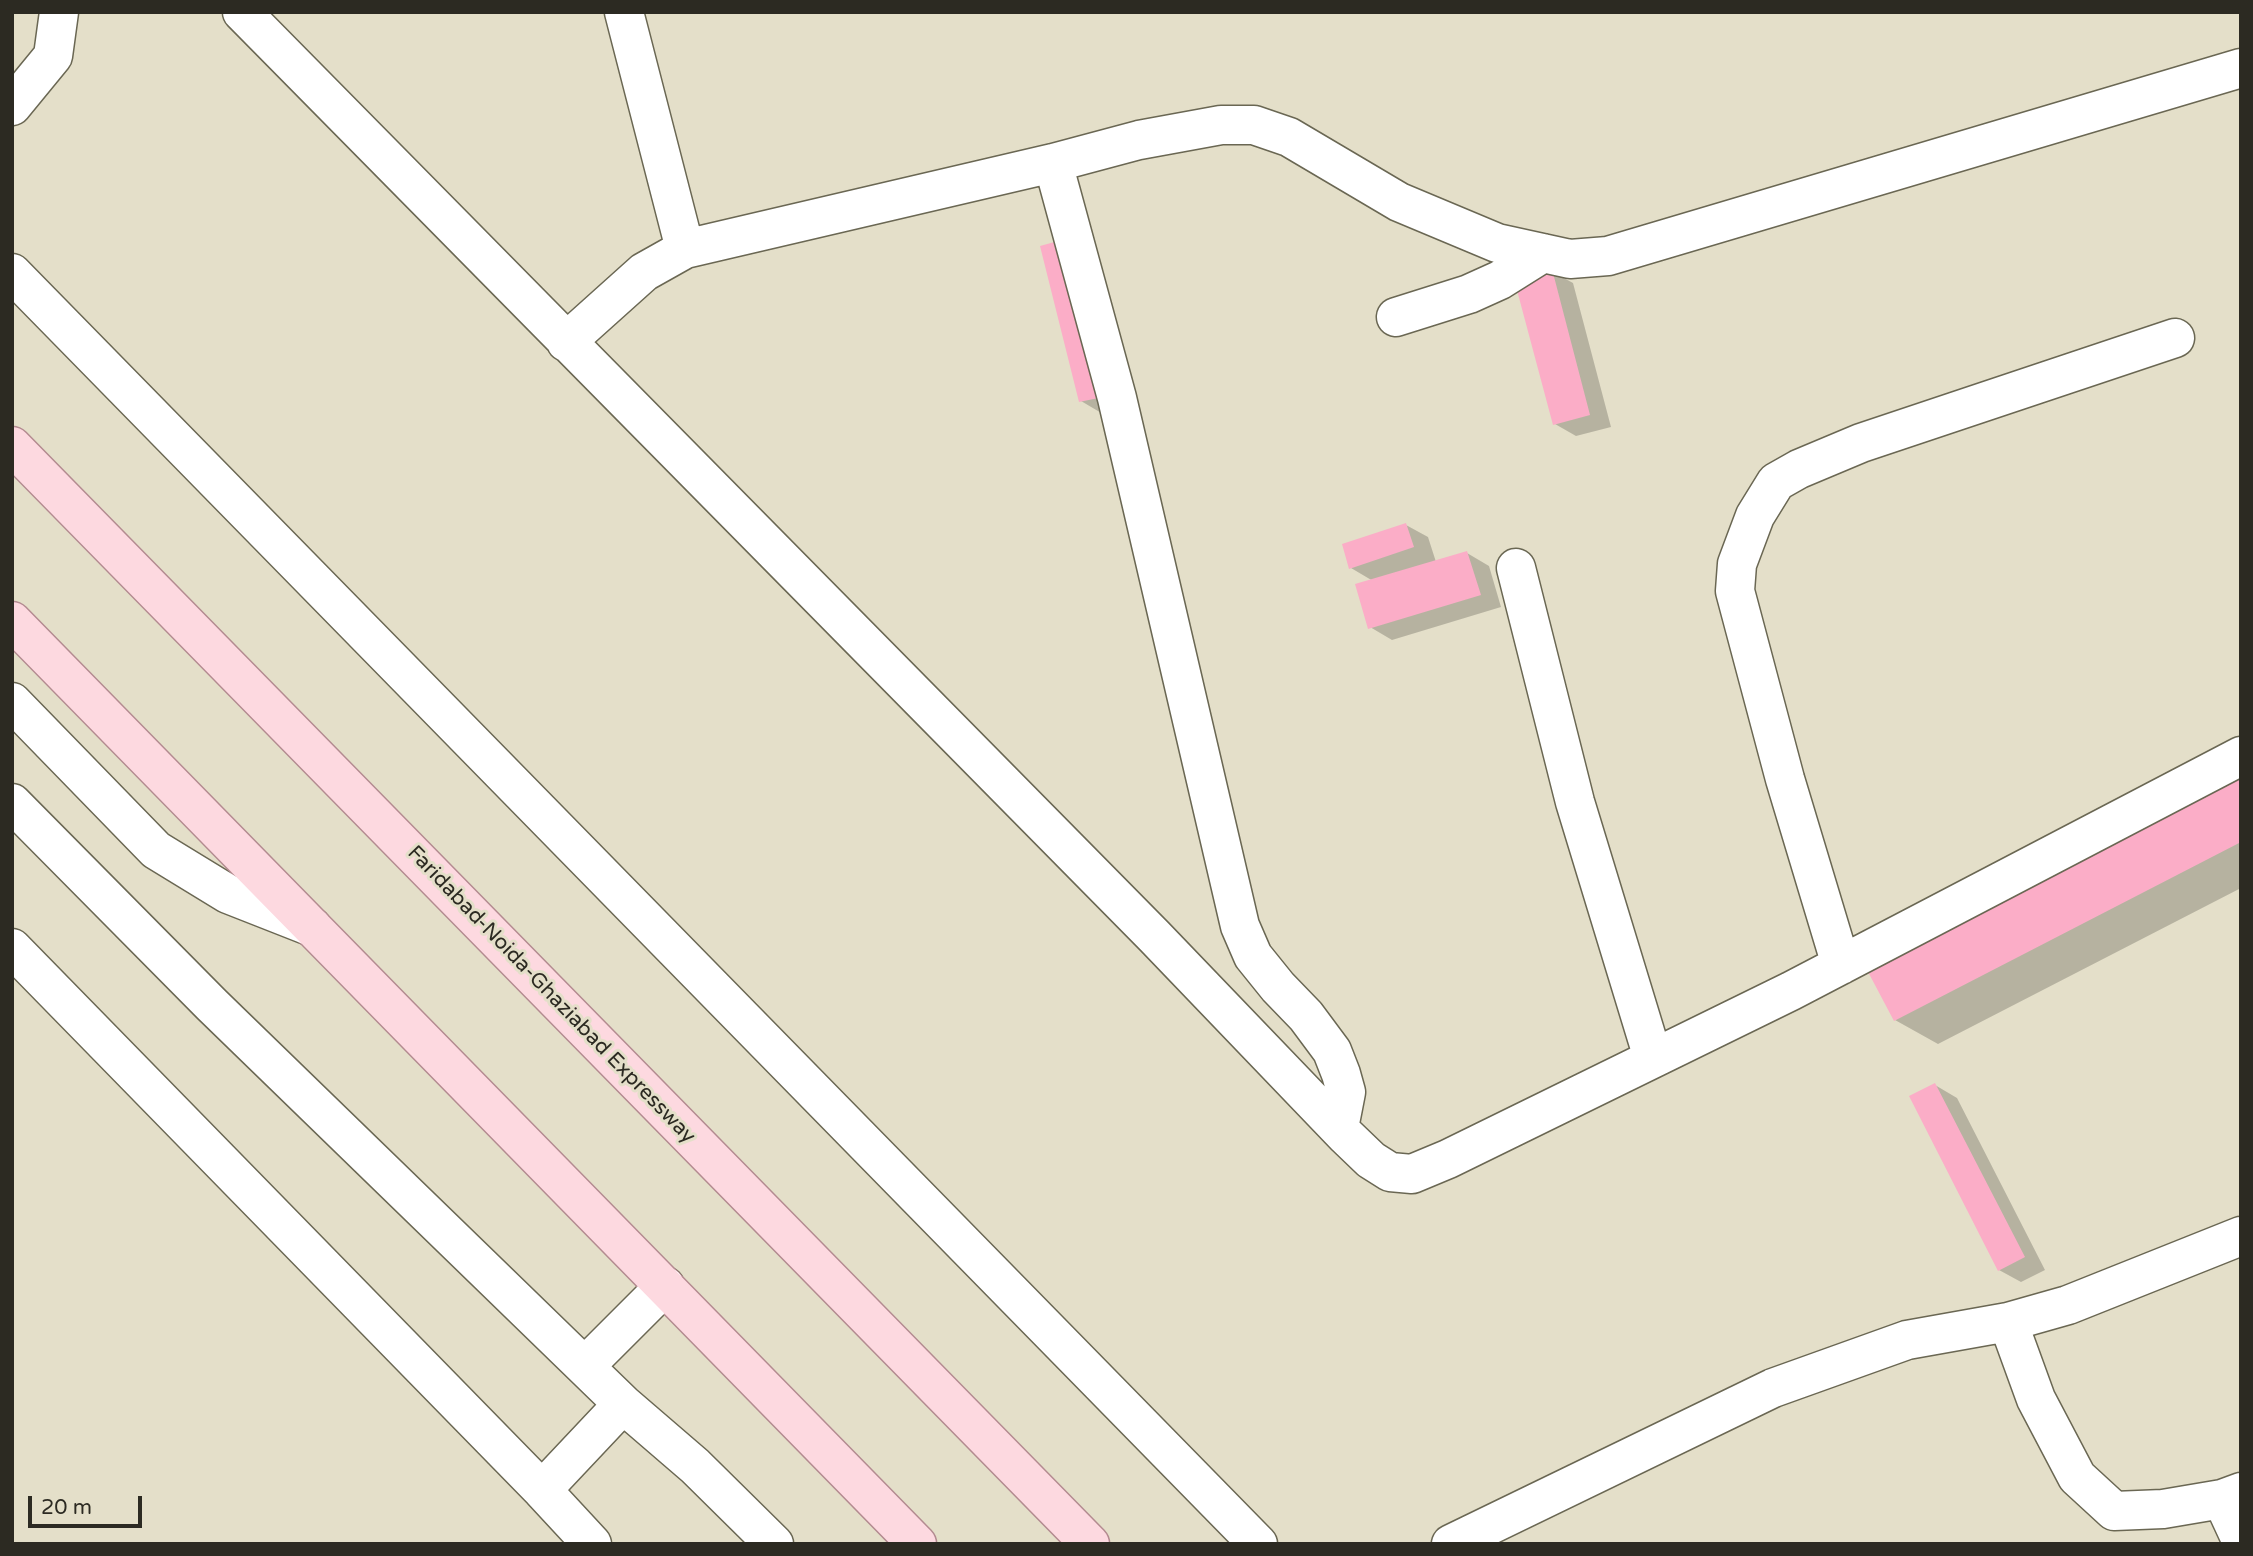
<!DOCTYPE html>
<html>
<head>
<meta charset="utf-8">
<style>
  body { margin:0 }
  #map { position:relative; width:2253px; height:1556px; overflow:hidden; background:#e4dfc9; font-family:"Varela Round",sans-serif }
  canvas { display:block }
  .frame { position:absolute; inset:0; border:14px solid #2c2a22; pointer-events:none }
  .scale { position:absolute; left:28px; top:1496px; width:114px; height:32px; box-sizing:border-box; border:4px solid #2c2a22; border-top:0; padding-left:9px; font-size:21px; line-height:24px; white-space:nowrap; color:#2c2a22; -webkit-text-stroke:5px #e4dfc9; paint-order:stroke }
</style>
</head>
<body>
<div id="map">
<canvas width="2253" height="1556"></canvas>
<div class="frame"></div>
<div class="scale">20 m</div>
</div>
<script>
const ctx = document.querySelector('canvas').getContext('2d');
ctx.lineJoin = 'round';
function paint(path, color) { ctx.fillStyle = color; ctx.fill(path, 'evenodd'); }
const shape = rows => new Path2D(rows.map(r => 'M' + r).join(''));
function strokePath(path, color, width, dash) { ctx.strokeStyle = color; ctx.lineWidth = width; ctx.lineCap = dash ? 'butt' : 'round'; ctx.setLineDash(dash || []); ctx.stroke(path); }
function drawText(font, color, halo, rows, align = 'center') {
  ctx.font = font + ' "Varela Round",sans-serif'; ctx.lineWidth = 6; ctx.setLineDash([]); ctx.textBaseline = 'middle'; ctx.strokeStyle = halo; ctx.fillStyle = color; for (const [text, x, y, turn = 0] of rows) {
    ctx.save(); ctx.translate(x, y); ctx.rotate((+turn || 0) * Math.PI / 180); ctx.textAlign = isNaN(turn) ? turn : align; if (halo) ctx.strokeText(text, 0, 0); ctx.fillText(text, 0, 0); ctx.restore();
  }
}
const shadow = shape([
  [1069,240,1103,414,1081,401],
  [1551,271,1573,283,1611,427,1576,436,1555,424],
  [1406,525,1428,537,1436,562,1467,553,1489,566,1501,607,1392,640,1370,627,1373,581,1351,568],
  [2241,778,2241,888,1938,1044,1895,1020],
  [1935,1085,1957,1098,2045,1270,2021,1282,1999,1270]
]);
const building = shape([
  [1069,238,1108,396,1079,402,1040,246],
  [1552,269,1590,415,1553,425,1514,279],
  [1406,523,1414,547,1349,569,1342,544],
  [1467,551,1481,595,1368,629,1355,584],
  [2241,776,2241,842,1894,1021,1866,968],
  [1935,1083,2025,1257,1998,1271,1909,1096]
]);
const minor = shape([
  [242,12,1154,936,1346,1136,1371,1160,1390,1172,1412,1174,1448,1159,1791,991,2241,756],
  [624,12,685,249],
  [12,106,53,56,59,12],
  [1053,163,1117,398,1240,926,1253,956,1278,987,1306,1016,1332,1051,1341,1074,1346,1092,1339,1128],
  [12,273,1258,1544],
  [1396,317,1469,294,1500,280,1543,253],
  [566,342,644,272,685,249,1053,163,1139,140,1221,125,1254,125,1289,137,1399,202,1497,243,1570,259,1608,256,2241,68],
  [1516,568,1575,802,1653,1058],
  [12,702,156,850,228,894,312,927],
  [12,803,212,1005,623,1404,695,1466,774,1544],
  [12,948,542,1490,592,1544],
  [1841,965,1785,779,1735,591,1737,564,1755,516,1776,482,1799,469,1861,443,2175,338],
  [2008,1322,2036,1399,2077,1477,2114,1511,2163,1509,2222,1499,2241,1492],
  [585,1366,665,1286],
  [542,1490,623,1404],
  [2222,1499,2241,1540],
  [1451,1544,1773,1388,1907,1340,2008,1322,2068,1305,2241,1236]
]);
const major = shape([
  [12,446,1090,1544],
  [12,621,917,1544]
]);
const streetNames = [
  ["Faridabad-Noida-Ghaziabad Expressway",551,995,46]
];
paint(shadow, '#0003');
paint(building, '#fbadc7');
strokePath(minor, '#6a6753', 41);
strokePath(major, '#b38b90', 41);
strokePath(minor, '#fff', 38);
strokePath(major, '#fdd9e0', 38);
drawText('21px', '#2c2a22', '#e4dfc9', streetNames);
</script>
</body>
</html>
